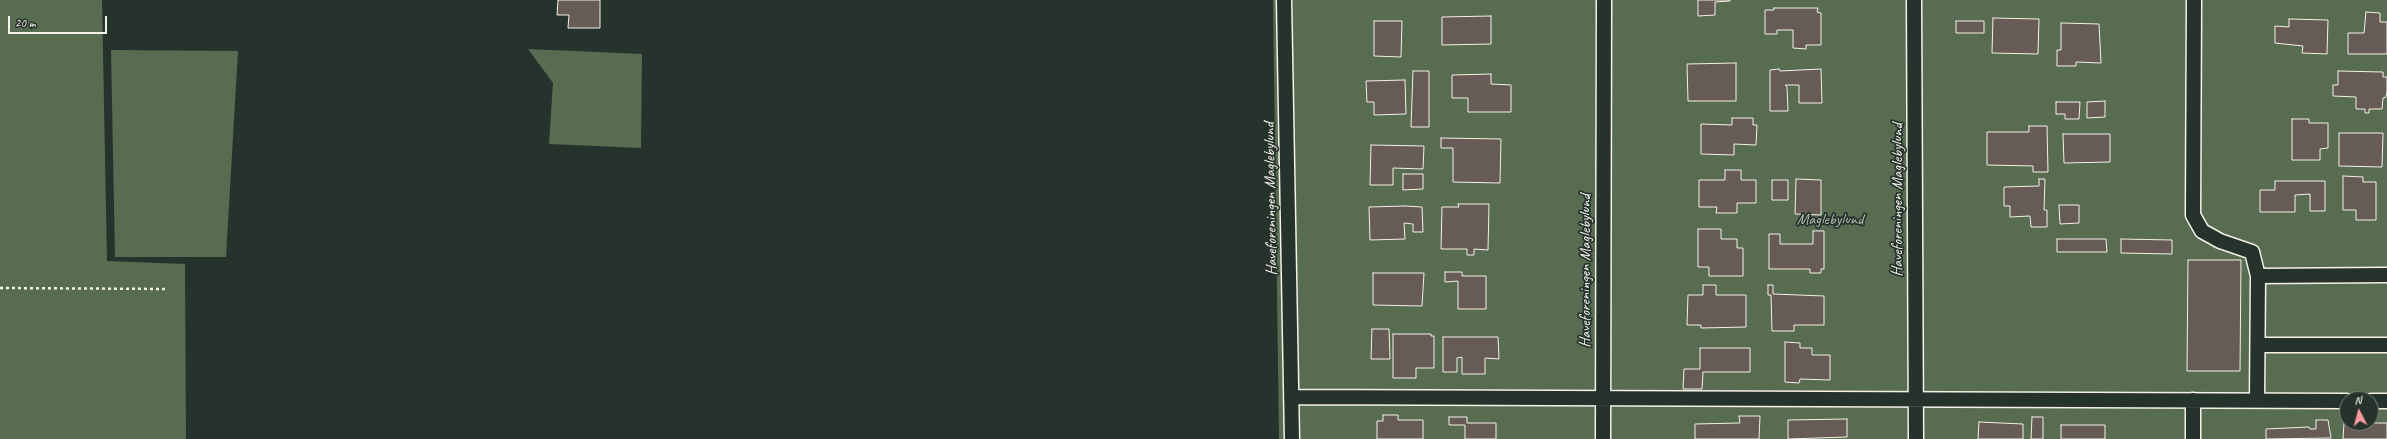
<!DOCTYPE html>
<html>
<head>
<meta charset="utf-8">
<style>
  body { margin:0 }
  #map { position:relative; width:2387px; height:439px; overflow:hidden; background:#26332d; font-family:Caveat,sans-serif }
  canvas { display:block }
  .north { position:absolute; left:2339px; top:391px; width:40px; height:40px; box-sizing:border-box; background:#26332d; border:1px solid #787f78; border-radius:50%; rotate:354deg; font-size:11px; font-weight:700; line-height:16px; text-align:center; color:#f4f1e8 }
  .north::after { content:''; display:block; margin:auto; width:14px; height:18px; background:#ff9aa2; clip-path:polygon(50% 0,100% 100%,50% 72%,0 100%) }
  .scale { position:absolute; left:8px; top:16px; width:99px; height:18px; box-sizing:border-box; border:2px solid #f4f1e8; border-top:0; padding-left:5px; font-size:12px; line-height:14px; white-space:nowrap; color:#f4f1e8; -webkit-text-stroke:3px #26332d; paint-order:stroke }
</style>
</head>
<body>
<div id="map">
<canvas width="2387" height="439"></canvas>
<div class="north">N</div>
<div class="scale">20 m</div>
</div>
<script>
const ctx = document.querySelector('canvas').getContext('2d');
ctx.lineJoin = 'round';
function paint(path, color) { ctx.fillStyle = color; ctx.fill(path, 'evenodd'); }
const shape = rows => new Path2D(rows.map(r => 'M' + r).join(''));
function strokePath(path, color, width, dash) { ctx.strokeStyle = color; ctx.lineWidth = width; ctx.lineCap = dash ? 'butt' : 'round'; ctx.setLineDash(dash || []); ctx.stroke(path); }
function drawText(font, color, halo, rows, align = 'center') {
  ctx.font = font + ' Caveat,sans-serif'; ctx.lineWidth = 3.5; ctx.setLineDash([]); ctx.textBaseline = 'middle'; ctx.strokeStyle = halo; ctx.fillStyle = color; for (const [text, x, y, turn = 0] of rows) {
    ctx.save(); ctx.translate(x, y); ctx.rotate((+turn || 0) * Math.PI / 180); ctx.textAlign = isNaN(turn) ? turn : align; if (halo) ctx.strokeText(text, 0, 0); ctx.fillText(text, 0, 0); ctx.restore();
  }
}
const green = shape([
  [0,0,102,0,107,261,185,264,186,439,0,439],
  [1273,0,2387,0,2387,439,1279,439],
  [2347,399,2371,399,2371,423,2347,423],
  [528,49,642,54,641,148,549,144,553,83],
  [111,50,238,51,226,257,115,257]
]);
const building = shape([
  [558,0,600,0,600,28,568,28,569,15,557,15,558,0],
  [1698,0,1730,0,1730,1,1715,2,1715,15,1698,16,1698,0],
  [1774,8,1818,8,1817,12,1821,13,1821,45,1806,45,1806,49,1793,48,1793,30,1777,30,1777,34,1765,34,1765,10,1774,10,1774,8],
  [2366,12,2380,13,2380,22,2387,22,2387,54,2348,54,2348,33,2364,33,2366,12],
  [1491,16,1491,44,1442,45,1442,17,1491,16],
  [1993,18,2039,19,2038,54,1992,53,1993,18],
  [2289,19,2328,20,2327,54,2302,53,2303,46,2275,43,2275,26,2289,27,2289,19],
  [1374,21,1402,21,1401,57,1374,56,1374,21],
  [1956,21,1984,21,1984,33,1956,33,1956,21],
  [2061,23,2099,24,2101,63,2076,62,2076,66,2057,66,2057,50,2061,50,2061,23],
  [1736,63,1736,101,1688,101,1687,64,1736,63],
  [1779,69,1780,71,1821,69,1822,103,1799,103,1799,85,1785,85,1787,87,1788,111,1770,111,1770,70,1779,69],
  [1413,71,1429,71,1429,127,1411,127,1413,71],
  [2338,71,2383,72,2383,77,2387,77,2387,91,2386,97,2383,98,2382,109,2369,109,2369,113,2365,113,2365,109,2356,109,2356,97,2333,96,2333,85,2338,85,2338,71],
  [1491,74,1491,84,1511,85,1511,112,1468,112,1468,98,1452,98,1452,75,1491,74],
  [1405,80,1406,114,1374,115,1374,102,1367,102,1366,81,1405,80],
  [2105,101,2105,117,2087,118,2087,102,2105,101],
  [2056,102,2080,102,2079,119,2065,119,2065,114,2056,114,2056,102],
  [1732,118,1753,118,1753,125,1757,125,1756,145,1734,144,1734,155,1701,154,1701,124,1732,125,1732,118],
  [2292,119,2309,119,2309,123,2328,123,2328,148,2320,149,2320,160,2292,160,2292,119],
  [2029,126,2047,126,2048,172,2033,172,2033,166,1987,165,1987,132,2029,132,2029,126],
  [2339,133,2383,133,2382,167,2339,166,2339,133],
  [2063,134,2110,134,2110,162,2064,163,2063,134],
  [1441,138,1501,139,1500,183,1453,182,1453,148,1441,148,1441,138],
  [1371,145,1424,146,1423,169,1393,168,1393,185,1370,185,1371,145],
  [1725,170,1741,170,1741,180,1756,180,1756,203,1737,203,1737,213,1716,213,1717,207,1699,207,1699,180,1725,180,1725,170],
  [1403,174,1423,174,1423,189,1403,190,1403,174],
  [2343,176,2363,177,2363,182,2376,182,2376,220,2356,220,2356,210,2343,210,2343,176],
  [1796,179,1821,180,1821,215,1795,214,1796,179],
  [2039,179,2045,179,2044,210,2047,210,2047,227,2031,227,2030,216,2010,217,2010,206,2004,206,2004,187,2039,186,2039,179],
  [1772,180,1788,180,1788,200,1772,200,1772,180],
  [2275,181,2325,181,2325,211,2310,211,2310,194,2295,195,2295,212,2260,212,2260,190,2275,190,2275,181],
  [1458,204,1489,204,1488,250,1474,249,1474,255,1467,255,1467,249,1441,249,1442,207,1459,207,1458,204],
  [2059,205,2079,205,2079,223,2060,224,2059,205],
  [1405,206,1422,207,1423,232,1413,232,1413,224,1404,223,1405,239,1370,240,1369,207,1405,206],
  [1698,229,1721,229,1721,239,1737,239,1737,248,1743,248,1743,276,1709,276,1709,267,1698,267,1698,229],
  [1813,231,1824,231,1824,269,1821,269,1821,273,1810,273,1810,269,1769,269,1769,234,1780,234,1780,244,1813,244,1813,231],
  [2057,239,2106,239,2107,252,2057,252,2057,239],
  [2121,239,2172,240,2172,254,2121,253,2121,239],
  [2188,260,2241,260,2240,371,2187,371,2188,260],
  [1445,272,1462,272,1462,276,1486,276,1486,309,1458,309,1458,281,1445,282,1445,272],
  [1373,273,1424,273,1422,306,1373,305,1373,273],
  [1703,285,1716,285,1716,295,1746,295,1746,327,1701,328,1701,325,1687,325,1688,295,1703,295,1703,285],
  [1768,285,1773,285,1773,294,1824,296,1824,325,1794,325,1794,331,1772,331,1771,295,1768,295,1768,285],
  [1372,329,1389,329,1390,359,1371,359,1372,329],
  [1393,334,1431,334,1431,336,1434,336,1434,368,1416,368,1416,378,1393,378,1393,334],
  [1443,337,1498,337,1499,359,1485,358,1485,374,1462,374,1462,357,1457,358,1457,372,1443,372,1443,337],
  [1785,342,1800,343,1800,348,1812,348,1812,355,1830,355,1830,380,1800,379,1799,383,1785,382,1785,342],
  [1700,348,1750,348,1750,372,1703,372,1702,389,1683,389,1684,369,1700,369,1700,348],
  [1383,415,1398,415,1398,420,1423,420,1423,439,1377,439,1377,421,1383,421,1383,415],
  [1739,416,1760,416,1759,439,1695,439,1695,424,1740,423,1739,416],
  [1449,417,1467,417,1467,423,1496,423,1496,439,1465,439,1465,425,1449,425,1449,417],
  [2032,417,2043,417,2043,439,2031,439,2032,417],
  [1847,419,1847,437,1788,439,1788,420,1847,419],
  [2316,420,2328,420,2331,438,2266,439,2266,429,2309,427,2310,429,2316,429,2316,420],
  [1979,422,2023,424,2023,439,1978,439,1979,422],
  [2344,423,2387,423,2387,439,2343,439,2344,423],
  [2061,425,2105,425,2105,439,2061,439,2061,425]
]);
const path = shape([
  [0,288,168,289]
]);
const lane = shape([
  [1284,0,1292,439],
  [1914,0,1916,439],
  [2194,0,2193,215,2202,231,2220,241,2252,252,2258,276],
  [2258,345,2387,345],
  [1291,397,2347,401],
  [2257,400,2258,276,2387,275],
  [2371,401,2387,401],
  [1603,439,1604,0],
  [2193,439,2193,400]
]);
const streetNames = [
  ["Haveforeningen Maglebylund",1271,199,-91],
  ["Haveforeningen Maglebylund",1898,200,-90],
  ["Haveforeningen Maglebylund",1586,271,-90]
];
const parkNames = [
  ["Maglebylund",1830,220]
];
paint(green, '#576c50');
paint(building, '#675b55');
strokePath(building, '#f4f1e8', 1);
strokePath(lane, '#f4f1e8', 17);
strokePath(path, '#f4f1e8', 2.5, [3, 3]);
strokePath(lane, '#26332d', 14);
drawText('16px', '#f4f1e8', '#26332d', streetNames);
drawText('16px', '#b5bcab', '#26332d', parkNames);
</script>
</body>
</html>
